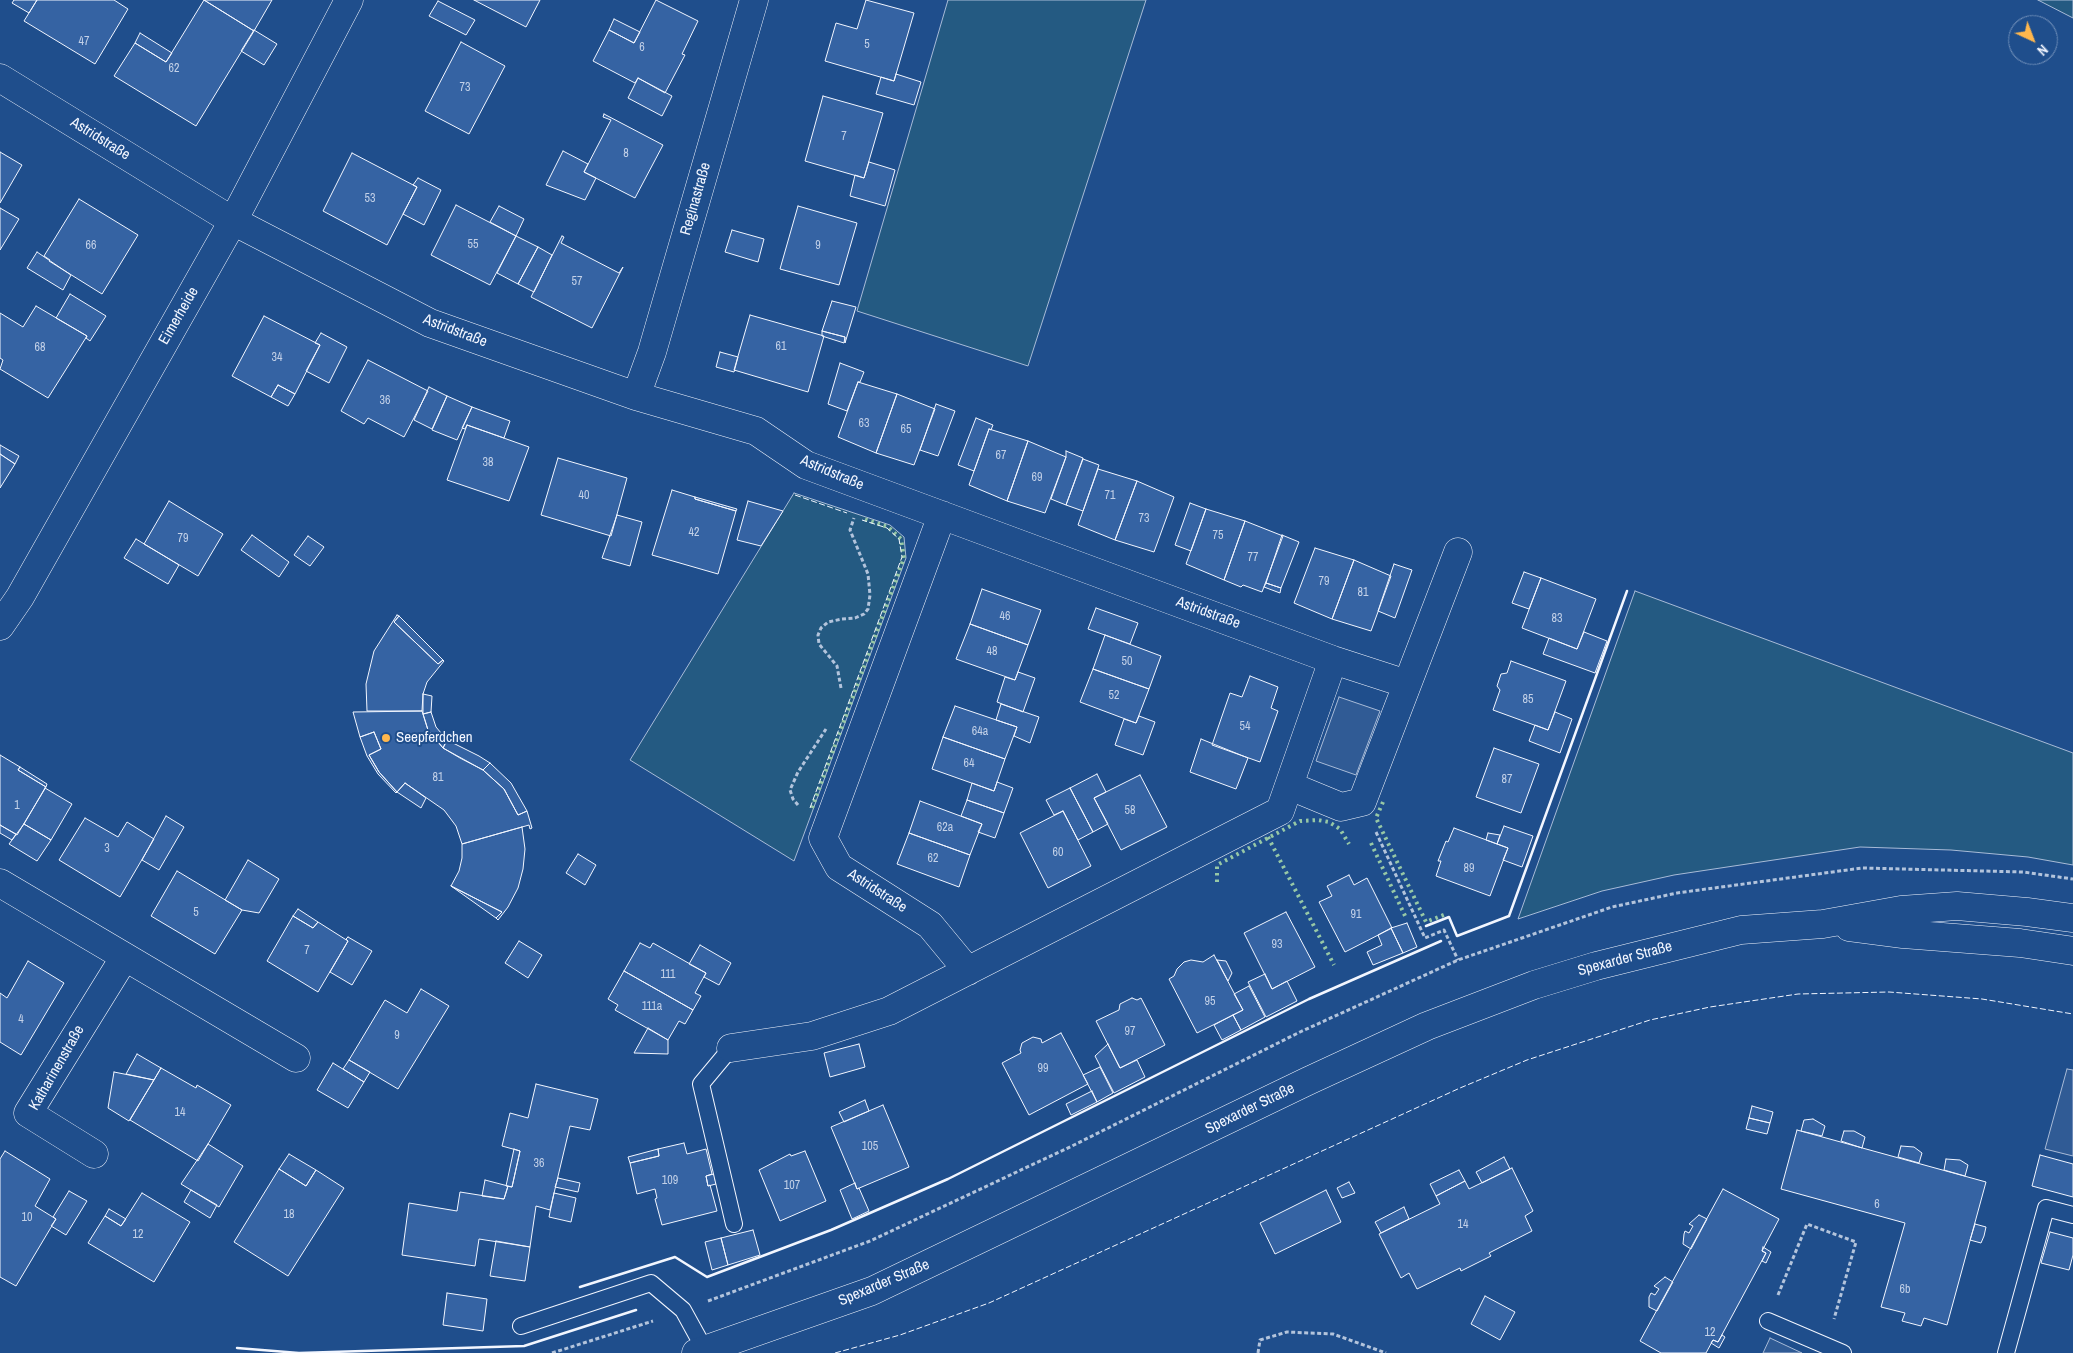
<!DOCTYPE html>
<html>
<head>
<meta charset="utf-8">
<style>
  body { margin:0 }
  #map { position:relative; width:2073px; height:1353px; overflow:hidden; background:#1f4e8c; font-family:"Archivo Narrow",sans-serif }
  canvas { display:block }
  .north { position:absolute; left:2008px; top:15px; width:50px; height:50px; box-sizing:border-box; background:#1f4e8c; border:1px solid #7391ba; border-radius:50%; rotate:137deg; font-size:14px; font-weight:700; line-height:20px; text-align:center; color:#f2f6ff }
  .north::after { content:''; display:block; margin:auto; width:18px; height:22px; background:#ffb74d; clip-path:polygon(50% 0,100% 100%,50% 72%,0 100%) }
</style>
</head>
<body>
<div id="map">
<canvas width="2073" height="1353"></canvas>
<div class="north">N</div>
</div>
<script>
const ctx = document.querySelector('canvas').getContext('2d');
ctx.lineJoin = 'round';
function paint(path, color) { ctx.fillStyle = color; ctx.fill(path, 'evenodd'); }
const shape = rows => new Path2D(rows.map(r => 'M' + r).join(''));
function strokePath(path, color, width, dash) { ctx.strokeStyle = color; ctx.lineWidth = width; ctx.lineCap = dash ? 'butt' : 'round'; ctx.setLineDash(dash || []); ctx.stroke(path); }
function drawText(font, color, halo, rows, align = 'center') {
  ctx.font = font + ' "Archivo Narrow",sans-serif'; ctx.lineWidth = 4; ctx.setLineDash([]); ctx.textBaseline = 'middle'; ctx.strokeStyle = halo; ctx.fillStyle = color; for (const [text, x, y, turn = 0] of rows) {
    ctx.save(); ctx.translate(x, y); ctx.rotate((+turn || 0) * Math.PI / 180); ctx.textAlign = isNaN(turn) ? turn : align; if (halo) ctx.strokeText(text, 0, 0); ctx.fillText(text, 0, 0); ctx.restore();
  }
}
const green = shape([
  [948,0,1146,0,1028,366,857,311,948,0],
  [2038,0,2073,0,2073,18,2038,0],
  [794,493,890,525,904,537,906,558,794,861,630,760,794,493],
  [1635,591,2073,753,2073,865,2028,857,1951,850,1860,847,1674,875,1602,891,1518,919,1635,591]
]);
const parking = shape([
  [1339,697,1380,711,1356,775,1316,761,1339,697],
  [2067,1069,2073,1070,2073,1156,2045,1149,2067,1069],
  [1770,1338,1802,1353,1763,1353,1770,1338]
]);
const building = shape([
  [14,0,37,0,29,13,12,3,14,0],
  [37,0,114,0,128,9,95,64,24,21,37,0],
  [204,0,272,0,254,31,204,0],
  [204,0,254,31,196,126,114,76,135,43,166,62,204,0],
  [474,0,540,0,526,27,474,0],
  [656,0,698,21,682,54,685,55,665,93,638,78,635,83,593,61,609,30,634,43,656,0],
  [866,0,914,13,894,81,825,61,836,23,857,29,866,0],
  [438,1,475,20,466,35,429,16,438,1],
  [614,19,640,32,634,43,609,30,614,19],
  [254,30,277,44,264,65,241,51,254,30],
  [140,33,172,53,166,62,135,43,140,33],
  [461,42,505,66,469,134,425,111,461,42],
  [896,74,921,82,914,105,876,94,881,77,894,81,896,74],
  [638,78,672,96,662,116,628,98,638,78],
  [823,96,883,113,864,178,805,161,823,96],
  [604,114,663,145,635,198,584,172,611,120,603,117,604,114],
  [563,151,588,164,584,172,596,178,585,200,546,185,563,151],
  [0,152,22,165,0,203,0,152],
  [352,153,417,187,387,245,323,211,352,153],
  [869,162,895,170,885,206,850,196,855,175,864,178,869,162],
  [418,178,441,190,424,225,403,214,417,187,413,185,418,178],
  [79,199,138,235,102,294,49,261,50,260,44,256,79,199],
  [456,205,516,236,490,285,431,255,456,205],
  [499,206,524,219,516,236,490,222,499,206],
  [798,206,857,223,839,285,780,269,798,206],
  [0,208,19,219,0,250,0,208],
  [732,230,764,239,758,262,725,252,732,230],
  [516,236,538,247,518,284,497,273,516,236],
  [562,236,564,237,561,243,619,273,623,267,592,328,531,297,562,236],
  [538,247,552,255,534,292,518,284,538,247],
  [37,252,71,275,63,290,27,268,37,252],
  [70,294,106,316,90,341,86,338,87,336,56,318,70,294],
  [832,301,856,307,845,343,845,337,822,331,832,301],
  [36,306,87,336,48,398,0,369,3,360,0,358,0,313,23,327,36,306],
  [750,315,824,336,808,392,734,370,750,315],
  [264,316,320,345,295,394,278,385,271,397,232,376,264,316],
  [822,331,845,337,844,343,822,336,822,331],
  [321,333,347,347,329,383,306,371,320,345,315,343,321,333],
  [720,352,738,357,734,372,716,367,720,352],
  [368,360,428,391,404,437,368,418,364,424,341,411,368,360],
  [840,363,864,372,860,382,858,382,847,411,828,404,840,363],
  [858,382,897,394,876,453,838,437,858,382],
  [278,385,295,394,288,406,271,397,278,385],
  [429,387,447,396,432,429,414,420,429,387],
  [897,394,935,409,914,465,876,453,897,394],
  [447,396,472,407,457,440,432,430,447,396],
  [936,404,955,411,938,456,920,450,936,404],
  [472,407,510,421,504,438,467,425,465,429,462,428,472,407],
  [976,418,993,425,991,430,989,429,974,471,958,465,976,418],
  [467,425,529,447,509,501,447,480,467,425],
  [989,429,1028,441,1007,501,969,485,989,429],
  [1028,441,1066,457,1045,513,1007,501,1028,441],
  [0,445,19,456,15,464,0,454,0,445],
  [1066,451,1083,458,1066,505,1051,499,1066,457,1066,451],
  [0,454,15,464,0,488,0,454],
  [558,458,627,478,611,536,541,515,558,458],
  [1083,459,1099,465,1083,511,1066,505,1083,459],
  [1098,469,1137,481,1115,540,1078,525,1098,469],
  [1137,481,1174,497,1154,552,1115,540,1137,481],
  [672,490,695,497,695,499,736,511,718,574,652,555,672,490],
  [695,497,737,509,736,511,695,499,695,497],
  [169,501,223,534,198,576,144,544,169,501],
  [748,501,783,511,761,546,737,540,748,501],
  [1190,503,1206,509,1191,551,1175,545,1190,503],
  [1206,509,1245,521,1224,580,1186,564,1206,509],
  [617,515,642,522,630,566,602,558,617,515],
  [1245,521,1283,536,1262,592,1243,585,1241,587,1224,580,1245,521],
  [252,535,289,562,279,577,241,550,252,535],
  [1282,535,1299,542,1281,588,1266,583,1282,535],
  [308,536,324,547,310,566,294,555,308,536],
  [136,539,179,565,168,584,124,558,136,539],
  [1315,548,1354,560,1332,619,1294,603,1315,548],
  [1354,560,1391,576,1371,631,1332,619,1354,560],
  [1394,564,1412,570,1395,618,1378,611,1394,564],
  [1524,572,1541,578,1529,609,1512,603,1524,572],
  [1541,578,1596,599,1577,649,1522,628,1541,578],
  [1266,583,1281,588,1280,593,1264,587,1266,583],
  [982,589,1041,610,1028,645,970,624,982,589],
  [1096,608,1138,623,1130,644,1088,629,1096,608],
  [397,615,399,616,394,622,438,664,443,660,444,661,427,682,423,694,422,711,367,711,366,684,374,651,397,615],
  [399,616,443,660,438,664,394,622,399,616],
  [970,624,1028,645,1015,680,956,659,970,624],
  [1584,632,1607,641,1595,673,1543,654,1549,638,1577,649,1584,632],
  [1105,635,1161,656,1149,689,1093,669,1105,635],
  [1511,661,1566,681,1548,730,1493,710,1500,690,1497,686,1501,674,1507,673,1511,661],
  [1093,669,1149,689,1136,723,1080,702,1093,669],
  [1018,672,1035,678,1023,712,997,702,1005,677,1015,680,1018,672],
  [1250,676,1278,687,1271,708,1278,711,1260,762,1212,745,1230,693,1242,697,1250,676],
  [423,694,432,696,431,712,423,714,423,694],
  [1001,704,1039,717,1030,743,1014,736,1017,727,996,720,1001,704],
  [955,706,1017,727,1005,759,943,737,955,706],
  [422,711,428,730,443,748,483,770,504,789,518,815,527,811,532,828,530,829,529,825,522,827,462,844,456,826,444,810,405,783,397,792,379,772,369,755,381,749,374,732,360,737,353,712,422,711],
  [431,712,436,727,447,740,443,748,428,730,423,714,431,712],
  [1555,712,1572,719,1560,753,1529,741,1535,725,1548,730,1555,712],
  [1139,716,1155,722,1143,755,1115,745,1124,719,1136,723,1139,716],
  [374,732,381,749,369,755,379,772,397,792,396,793,378,774,367,756,360,737,374,732],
  [943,737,1005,759,994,791,932,769,943,737],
  [1201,739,1248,758,1236,789,1190,772,1201,739],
  [447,740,479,756,490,763,483,770,460,758,443,748,447,740],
  [1494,748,1539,764,1521,813,1476,797,1494,748],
  [0,755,20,767,18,770,46,787,17,835,0,825,0,755],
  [490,763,511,783,527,811,518,815,504,789,483,770,490,763],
  [20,767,47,784,46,787,18,770,20,767],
  [1097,774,1106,792,1094,798,1108,824,1093,832,1070,788,1097,774],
  [1140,775,1167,827,1121,850,1094,798,1140,775],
  [997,782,1013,788,1004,813,967,800,972,783,994,791,997,782],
  [405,783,426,798,421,808,397,792,405,783],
  [45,788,72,804,51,840,24,824,45,788],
  [1070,788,1093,832,1078,840,1063,811,1054,815,1046,800,1070,788],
  [967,800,1004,813,995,838,978,832,982,824,961,816,967,800],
  [920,801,982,824,970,855,909,833,920,801],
  [1063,811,1091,866,1048,888,1020,833,1063,811],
  [166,816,184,827,159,870,142,860,166,816],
  [85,818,118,837,127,822,154,839,120,897,59,860,85,818],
  [24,824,51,840,37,861,9,844,24,824],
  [0,825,16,834,12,840,0,833,0,825],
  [1504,826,1533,836,1522,867,1503,860,1508,848,1497,844,1504,826],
  [522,827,525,849,523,869,518,888,508,907,498,920,496,918,502,912,451,886,459,871,462,858,462,844,522,827],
  [1454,828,1508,848,1490,896,1436,876,1441,861,1438,861,1446,841,1448,842,1454,828],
  [909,833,970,855,959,887,897,864,909,833],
  [1488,833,1500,835,1497,844,1486,840,1488,833],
  [578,854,596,865,585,885,566,873,578,854],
  [248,860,279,879,259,913,242,910,225,900,248,860],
  [177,871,242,910,215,954,151,916,177,871],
  [1349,875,1354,885,1367,878,1392,928,1345,952,1319,902,1332,896,1327,886,1349,875],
  [451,886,502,912,496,918,451,886],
  [298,909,318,922,313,928,293,916,298,909],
  [1286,912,1315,967,1272,989,1244,933,1286,912],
  [293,916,313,928,318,922,348,941,318,992,267,961,293,916],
  [1407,923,1417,947,1403,953,1391,928,1407,923],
  [1391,928,1403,953,1373,965,1367,952,1382,945,1378,935,1391,928],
  [348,937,372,951,352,985,330,972,348,941,346,939,348,937],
  [519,941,542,955,528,978,505,963,519,941],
  [640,943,650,948,653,943,706,973,695,993,701,996,693,1010,624,971,640,943],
  [700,945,731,963,719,985,704,977,706,973,689,964,700,945],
  [1214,955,1243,1010,1197,1033,1169,979,1174,976,1177,969,1184,962,1191,960,1203,962,1214,955],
  [1217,960,1226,961,1232,973,1228,981,1217,960],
  [28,961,64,983,21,1055,0,1042,0,993,7,998,28,961],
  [624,971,693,1010,685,1024,679,1021,668,1040,615,1010,618,1005,608,999,624,971],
  [1265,974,1272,989,1287,981,1297,1001,1266,1017,1248,982,1265,974],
  [1249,986,1265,1017,1241,1030,1233,1015,1243,1010,1234,994,1249,986],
  [421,989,449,1006,398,1089,349,1060,385,1000,407,1013,421,989],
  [1132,998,1137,1000,1141,998,1165,1045,1120,1068,1096,1021,1119,1010,1120,1004,1132,998],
  [1233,1015,1241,1030,1222,1040,1214,1025,1233,1015],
  [648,1028,668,1040,668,1054,634,1053,648,1028],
  [1061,1033,1088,1084,1029,1115,1002,1063,1021,1053,1020,1050,1022,1043,1033,1037,1041,1039,1042,1043,1061,1033],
  [859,1044,865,1067,830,1077,824,1053,859,1044],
  [1108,1044,1120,1068,1137,1060,1145,1077,1114,1093,1095,1056,1108,1044],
  [137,1054,161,1068,154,1080,126,1074,137,1054],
  [349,1060,370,1072,364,1082,343,1069,349,1060],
  [333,1063,364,1082,348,1108,317,1090,333,1063],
  [1100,1067,1113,1093,1097,1102,1083,1075,1100,1067],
  [161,1068,196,1088,197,1085,231,1105,198,1161,130,1120,161,1068],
  [114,1072,154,1080,129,1121,108,1108,114,1072],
  [536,1084,598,1099,590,1130,570,1126,550,1210,536,1206,530,1247,479,1239,475,1266,402,1255,409,1203,457,1211,460,1192,504,1199,508,1186,512,1187,520,1151,502,1146,510,1113,528,1118,536,1084],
  [1092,1091,1097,1102,1071,1115,1066,1104,1092,1091],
  [865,1100,869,1111,844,1122,839,1112,865,1100],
  [883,1105,909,1167,857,1189,831,1127,883,1105],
  [1752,1106,1773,1112,1770,1123,1749,1118,1752,1106],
  [1749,1118,1770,1123,1767,1134,1746,1129,1749,1118],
  [1813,1119,1825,1126,1822,1136,1801,1131,1804,1120,1813,1119],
  [1797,1130,1986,1182,1947,1325,1924,1318,1921,1326,1902,1321,1905,1313,1881,1307,1905,1223,1781,1189,1797,1130],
  [1844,1131,1854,1131,1865,1137,1862,1148,1841,1141,1844,1131],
  [684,1143,687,1154,706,1149,712,1174,706,1176,708,1186,710,1185,717,1211,662,1225,655,1199,657,1198,655,1189,637,1194,630,1163,659,1156,658,1149,684,1143],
  [208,1144,243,1166,219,1207,181,1184,208,1144],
  [1901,1146,1914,1147,1922,1153,1919,1163,1898,1157,1901,1146],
  [514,1149,520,1151,512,1187,506,1186,514,1149],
  [658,1149,659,1156,630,1163,628,1157,658,1149],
  [5,1151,50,1179,35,1206,56,1219,16,1286,0,1277,0,1159,5,1151],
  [805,1151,826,1201,780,1221,759,1170,790,1154,791,1156,805,1151],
  [289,1154,316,1170,306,1186,279,1169,289,1154],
  [2040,1155,2073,1164,2073,1197,2032,1186,2040,1155],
  [1504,1157,1510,1169,1482,1183,1476,1172,1504,1157],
  [1946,1159,1960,1160,1968,1165,1965,1176,1944,1170,1946,1159],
  [1512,1168,1533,1211,1525,1216,1532,1231,1489,1253,1491,1256,1461,1271,1460,1268,1417,1289,1409,1273,1401,1278,1379,1234,1440,1204,1436,1196,1465,1181,1469,1189,1512,1168],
  [279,1169,306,1186,316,1170,344,1188,288,1276,234,1242,279,1169],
  [1459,1170,1465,1181,1436,1196,1430,1184,1459,1170],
  [714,1174,716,1184,708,1186,706,1176,714,1174],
  [558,1178,580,1183,578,1192,555,1187,558,1178],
  [485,1180,508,1186,504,1199,482,1196,485,1180],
  [1349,1182,1355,1193,1342,1198,1337,1188,1349,1182],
  [855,1183,857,1189,859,1188,869,1211,852,1219,840,1190,855,1183],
  [1723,1189,1779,1219,1762,1251,1766,1253,1718,1342,1713,1340,1706,1353,1661,1353,1640,1341,1723,1189],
  [191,1190,217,1205,210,1218,184,1202,191,1190],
  [1326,1190,1341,1222,1275,1254,1260,1223,1326,1190],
  [69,1191,87,1201,66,1235,51,1226,56,1219,53,1217,69,1191],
  [142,1193,190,1222,154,1282,88,1243,105,1216,121,1226,142,1193],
  [554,1193,576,1198,571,1222,549,1217,554,1193],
  [1404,1207,1409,1219,1381,1233,1375,1222,1404,1207],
  [109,1209,126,1219,121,1226,105,1216,109,1209],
  [1699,1215,1707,1219,1691,1249,1683,1244,1684,1234,1685,1231,1689,1233,1693,1226,1689,1224,1699,1215],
  [1975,1224,1986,1227,1984,1236,1981,1243,1970,1240,1975,1224],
  [753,1230,760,1255,728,1265,721,1238,753,1230],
  [2050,1232,2073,1238,2073,1255,2069,1270,2041,1263,2050,1232],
  [721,1238,728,1265,712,1270,705,1242,721,1238],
  [496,1241,530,1247,525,1281,490,1276,496,1241],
  [1763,1247,1771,1252,1766,1263,1762,1261,1766,1253,1762,1251,1763,1247],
  [1665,1277,1673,1282,1657,1311,1649,1307,1649,1297,1651,1293,1655,1295,1659,1289,1654,1286,1665,1277],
  [447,1293,487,1299,483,1331,443,1325,447,1293],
  [1485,1296,1515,1312,1500,1340,1471,1324,1485,1296],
  [1722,1335,1725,1337,1719,1348,1711,1343,1713,1340,1718,1342,1722,1335]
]);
const path = shape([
  [841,688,837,666,819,644,818,635,821,628,828,622,842,619,855,618,864,614,868,609,870,595,868,574,850,530,854,518],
  [798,805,793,799,790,790,798,772,826,729],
  [1376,832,1425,938,1444,930,1458,960],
  [1778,1295,1807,1224,1856,1242,1834,1319],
  [708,1301,870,1241,1072,1146,1300,1032,1458,960,1612,907,1677,893,1862,868,2023,872,2073,879],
  [552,1353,653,1321],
  [1258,1353,1260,1340,1287,1332,1333,1334,1386,1353]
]);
const service = shape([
  [731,1048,701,1084,734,1224],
  [1768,1321,1843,1353],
  [521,1326,651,1283,683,1310,705,1350],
  [2006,1353,2046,1208,2073,1215]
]);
const minor = shape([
  [0,78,233,221,430,323,636,396,756,431,806,465,1333,660,1407,684],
  [636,396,652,352,754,0],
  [942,515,823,838,839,867,930,925,968,971],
  [0,626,20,597,233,221,349,0],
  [1290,786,1341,807,1362,802,1458,552],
  [0,883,296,1058],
  [731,1048,812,1036,889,1011,1280,811,1333,660],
  [94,1154,28,1113,124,958]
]);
const secondary = shape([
  [1849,927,1903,934,2020,943,2073,951],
  [696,1353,872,1291,1308,1081,1427,1026,1534,985,1596,966,1741,930,1823,924,1901,910,1957,906,2027,912,2073,918]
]);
const hedge = shape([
  [1383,802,1376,818,1426,922,1446,914],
  [812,808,904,558,901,539,888,527,864,519],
  [1268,837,1334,965],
  [1371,843,1406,918],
  [1217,882,1217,865,1300,821,1318,820,1329,822,1340,829,1349,844]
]);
const fence = shape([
  [795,495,847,513],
  [810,808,902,557,899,539,887,528,862,520],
  [835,1353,900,1335,989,1303,1460,1088,1527,1060,1650,1020,1710,1007,1798,994,1889,992,1982,999,2073,1014]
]);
const wall = shape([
  [1426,926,1449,917,1457,936,1509,916,1627,591],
  [580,1287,675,1257,707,1277,831,1230,948,1179,1309,999,1441,941],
  [237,1348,299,1353,524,1346,636,1310]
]);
const markers = [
  [386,738,5,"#ffb74d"]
];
const numberNames = [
  ["47",84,42],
  ["5",867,45],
  ["6",642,48],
  ["62",174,69],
  ["73",465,88],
  ["7",844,137],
  ["8",626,154],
  ["53",370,199],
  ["55",473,245],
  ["66",91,246],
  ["9",818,246],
  ["57",577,282],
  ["61",781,347],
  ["68",40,348],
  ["34",277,358],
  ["36",385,401],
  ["63",864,424],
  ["65",906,430],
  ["67",1001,456],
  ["38",488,463],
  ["69",1037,478],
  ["40",584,496],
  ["71",1110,496],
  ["73",1144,519],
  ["42",694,533],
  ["75",1218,536],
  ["79",183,539],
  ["77",1253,558],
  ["79",1324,582],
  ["81",1363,593],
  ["46",1005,617],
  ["83",1557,619],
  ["48",992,652],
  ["50",1127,662],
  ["52",1114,696],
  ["85",1528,700],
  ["54",1245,727],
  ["64a",980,732],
  ["64",969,764],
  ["81",438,778],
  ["87",1507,780],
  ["1",17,806],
  ["58",1130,811],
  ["62a",945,828],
  ["3",107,849],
  ["60",1058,853],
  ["62",933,859],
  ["89",1469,869],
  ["5",196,913],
  ["91",1356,915],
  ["93",1277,945],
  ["7",307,951],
  ["111",668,975],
  ["95",1210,1002],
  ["111a",652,1007],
  ["4",21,1020],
  ["97",1130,1032],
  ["9",397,1036],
  ["99",1043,1069],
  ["14",180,1113],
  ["105",870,1147],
  ["36",539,1164],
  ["109",670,1181],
  ["107",792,1186],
  ["6",1877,1205],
  ["18",289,1215],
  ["10",27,1218],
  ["14",1463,1225],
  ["12",138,1235],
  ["6b",1905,1290],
  ["12",1710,1333]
];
const streetNames = [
  ["Astridstraße",100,139,32],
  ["Reginastraße",696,199,-74],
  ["Eimerheide",179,316,-60],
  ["Astridstraße",455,331,21],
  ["Astridstraße",832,473,23],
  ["Astridstraße",1208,613,20],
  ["Astridstraße",877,891,33],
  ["Spexarder Straße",1625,959,-15],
  ["Katharinenstraße",57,1068,-60],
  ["Spexarder Straße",1250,1109,-26],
  ["Spexarder Straße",884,1283,-23]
];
const poiNames = [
  ["Seepferdchen",396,738]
];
paint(green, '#245a82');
strokePath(green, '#a8bbd7', 1);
paint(parking, '#305b95');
strokePath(parking, '#a8bbd7', 1);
paint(building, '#3563a3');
strokePath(building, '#f2f6ff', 1);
strokePath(service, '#f2f6ff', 18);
strokePath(minor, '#f2f6ff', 29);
strokePath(secondary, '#f2f6ff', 29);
strokePath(path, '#b3c4dc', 3, [4, 2.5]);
strokePath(service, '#1f4e8c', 16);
strokePath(minor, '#1f4e8c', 28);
strokePath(secondary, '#1f4e8c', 28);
strokePath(hedge, '#97c8a6', 4, [2.5, 4]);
strokePath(fence, '#f2f6ff', 1, [6, 2.5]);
strokePath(wall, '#f2f6ff', 2.5);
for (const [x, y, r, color] of markers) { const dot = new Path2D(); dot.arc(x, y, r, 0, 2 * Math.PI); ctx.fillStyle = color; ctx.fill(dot); strokePath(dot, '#1f4e8c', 2); }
drawText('12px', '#c3d1e8', null, numberNames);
drawText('15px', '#f2f6ff', '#1f4e8c', streetNames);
drawText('15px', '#f2f6ff', '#1f4e8c', poiNames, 'left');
</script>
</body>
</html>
